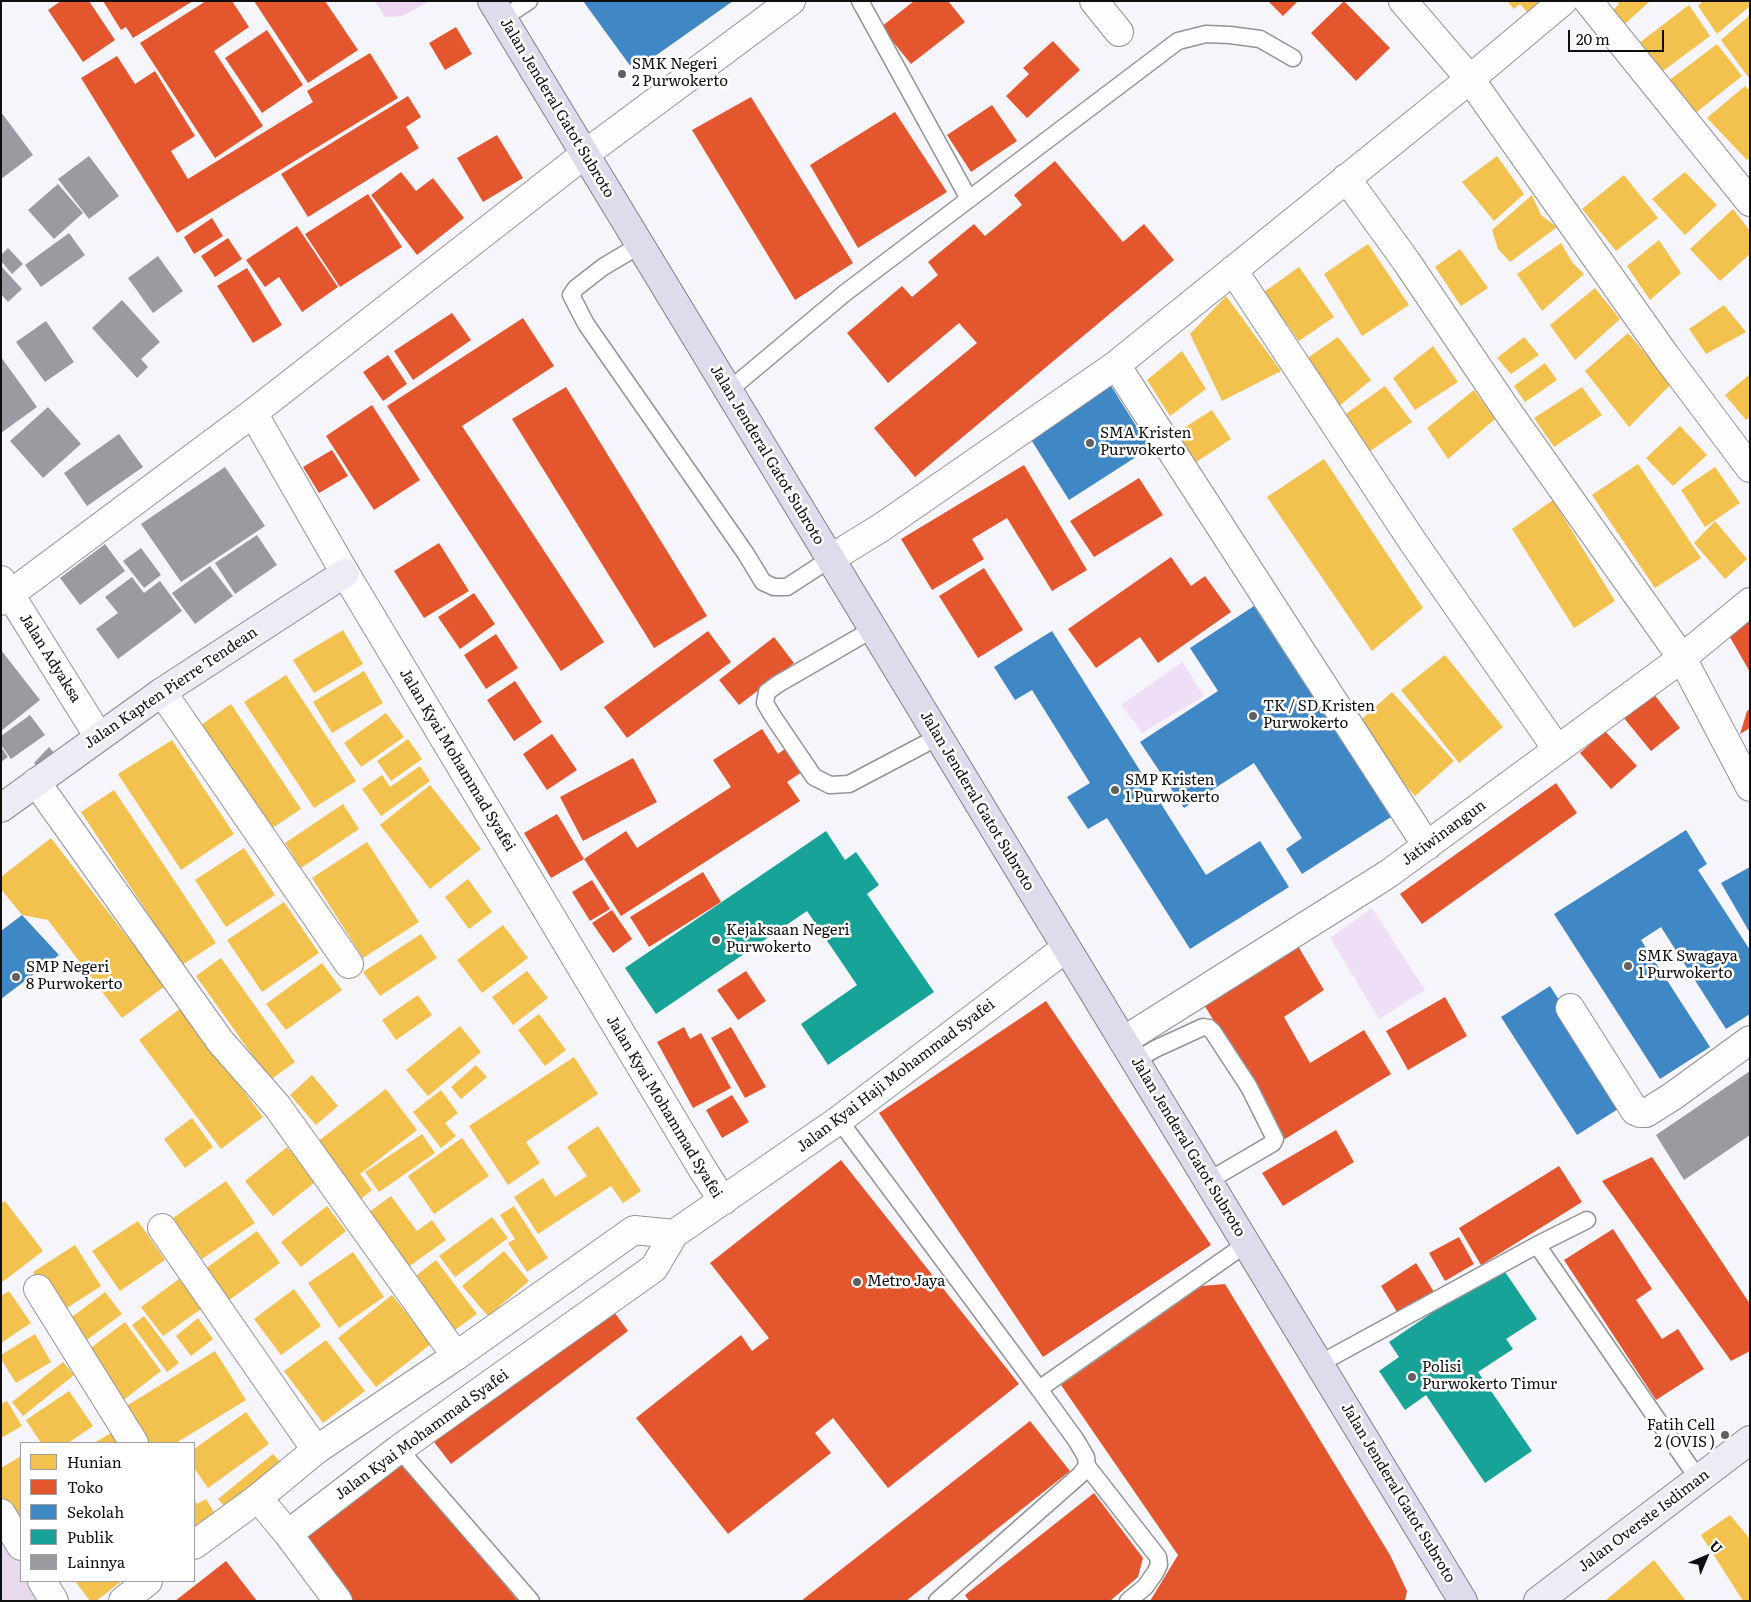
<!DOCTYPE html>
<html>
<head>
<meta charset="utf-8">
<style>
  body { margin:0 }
  #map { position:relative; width:1751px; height:1602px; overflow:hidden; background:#f6f5fc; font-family:Literata,serif }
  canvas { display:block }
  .frame { position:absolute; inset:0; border:2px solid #0f0f0f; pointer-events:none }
  .legend { position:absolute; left:20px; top:1442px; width:175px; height:140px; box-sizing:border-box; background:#fff; border:1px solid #9f9f9f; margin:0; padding:6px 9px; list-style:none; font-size:15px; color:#0f0f0f }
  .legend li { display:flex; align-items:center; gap:10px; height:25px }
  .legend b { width:25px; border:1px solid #9f9f9f }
  .north { position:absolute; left:1681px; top:1532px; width:50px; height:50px; -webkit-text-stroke:4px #fff; paint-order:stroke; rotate:45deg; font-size:14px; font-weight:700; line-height:20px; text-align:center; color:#0f0f0f }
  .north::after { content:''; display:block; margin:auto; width:18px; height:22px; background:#0f0f0f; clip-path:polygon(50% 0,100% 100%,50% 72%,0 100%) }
  .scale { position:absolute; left:1568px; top:30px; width:96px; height:22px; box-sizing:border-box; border:2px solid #0f0f0f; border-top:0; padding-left:6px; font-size:15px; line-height:18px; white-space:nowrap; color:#0f0f0f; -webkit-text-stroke:4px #fff; paint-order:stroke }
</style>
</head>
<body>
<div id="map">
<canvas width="1751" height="1602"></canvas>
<div class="frame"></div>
<ul class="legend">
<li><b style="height:14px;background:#f2c14e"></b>Hunian</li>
<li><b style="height:14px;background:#e4572e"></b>Toko</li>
<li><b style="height:14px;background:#3f88c5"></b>Sekolah</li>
<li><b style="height:14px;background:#17a398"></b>Publik</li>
<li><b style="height:14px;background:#9b9aa0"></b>Lainnya</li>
</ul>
<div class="north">U</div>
<div class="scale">20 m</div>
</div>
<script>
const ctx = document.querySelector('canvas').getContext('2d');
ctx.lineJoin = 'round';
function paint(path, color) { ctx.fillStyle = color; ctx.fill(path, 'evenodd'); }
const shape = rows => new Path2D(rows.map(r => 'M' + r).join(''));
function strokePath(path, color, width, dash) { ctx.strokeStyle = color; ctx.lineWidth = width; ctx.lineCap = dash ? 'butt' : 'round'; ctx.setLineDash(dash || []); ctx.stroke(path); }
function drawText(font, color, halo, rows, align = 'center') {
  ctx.font = font + ' Literata,serif'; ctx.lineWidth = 5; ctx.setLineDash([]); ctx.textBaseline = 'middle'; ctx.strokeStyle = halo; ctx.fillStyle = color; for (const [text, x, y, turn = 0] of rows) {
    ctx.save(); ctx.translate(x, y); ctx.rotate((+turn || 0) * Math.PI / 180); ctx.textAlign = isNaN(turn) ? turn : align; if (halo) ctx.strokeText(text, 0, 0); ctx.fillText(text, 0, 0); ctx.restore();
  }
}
const green = shape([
  [375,1,430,1,402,16,385,17]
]);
const cemetery = shape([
  [1,1513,21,1546,21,1581,42,1581,54,1601,1,1601]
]);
const pitch = shape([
  [1182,662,1204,696,1142,733,1121,705],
  [1372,908,1425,990,1379,1019,1330,938]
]);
const homes = shape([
  [1507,1,1553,1,1534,20,1520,4,1514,9],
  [1617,1,1650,1,1625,24,1612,11,1619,4],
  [1703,1,1750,1,1750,6,1717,34,1698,6],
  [1689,5,1710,36,1663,71,1639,43],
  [1750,15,1750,76,1748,77,1721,40],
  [1717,44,1742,76,1693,115,1681,106,1685,96,1671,95,1667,82],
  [1745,86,1750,91,1750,157,1747,160,1707,118],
  [1497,156,1524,194,1494,221,1462,182],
  [1685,172,1717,205,1685,235,1652,199],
  [1624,175,1658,218,1616,251,1582,209],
  [1532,195,1541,215,1557,227,1510,262,1498,249,1492,230],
  [1733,209,1750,231,1750,254,1720,281,1690,249],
  [1659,240,1681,273,1650,300,1627,266],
  [1561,243,1572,262,1584,274,1542,311,1517,274],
  [1368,244,1409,305,1362,336,1324,274],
  [1460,249,1488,288,1461,306,1435,267],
  [1299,267,1334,317,1299,341,1264,292],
  [1595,288,1620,319,1575,360,1550,325],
  [1226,296,1281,371,1222,401,1190,334],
  [1724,305,1746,332,1706,354,1689,329],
  [1628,333,1671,384,1629,427,1585,371],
  [1338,337,1371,380,1338,407,1306,359],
  [1524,337,1539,355,1511,374,1497,358],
  [1433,346,1458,382,1415,410,1393,378],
  [1182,351,1206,389,1170,416,1147,380],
  [1545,363,1557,380,1525,402,1514,386],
  [1750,374,1750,417,1746,420,1725,395],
  [1385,386,1412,422,1369,452,1343,416],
  [1582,387,1602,415,1554,447,1534,418],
  [1474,390,1495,419,1448,459,1427,428],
  [1212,410,1231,439,1192,465,1173,435],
  [1680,426,1707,455,1673,486,1646,458],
  [1324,459,1423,608,1372,651,1267,497],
  [1638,464,1701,558,1655,588,1592,495],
  [1715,467,1740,503,1705,527,1681,490],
  [1553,500,1615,601,1574,628,1512,529],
  [1715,521,1747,559,1725,579,1694,543],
  [343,630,363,664,314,693,293,660],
  [1445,655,1503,727,1459,763,1401,690],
  [364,671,383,703,332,733,313,702],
  [286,675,356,781,314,808,244,702],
  [1392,692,1454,761,1415,796,1353,727],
  [231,704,301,809,271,829,201,725],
  [386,713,404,737,361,767,344,743],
  [408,739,422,759,391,781,377,761],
  [172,740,234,834,181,870,118,774],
  [420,766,430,781,381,816,362,789,382,775,390,787],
  [430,785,481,849,430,889,380,825],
  [114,790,216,943,182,965,81,812],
  [343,804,359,829,301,868,285,843],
  [51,838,165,986,122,1018,48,920,22,915,1,889,1,877],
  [367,842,419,922,363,958,312,878],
  [244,848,275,895,226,927,195,880],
  [468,879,492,912,469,929,445,897],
  [284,902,319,953,262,992,227,940],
  [503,925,528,958,482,993,457,960],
  [421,934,437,958,380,996,363,972],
  [221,958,295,1062,270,1080,196,976],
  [322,963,342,990,286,1030,266,1004],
  [527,971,548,998,513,1025,492,997],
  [418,995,432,1015,396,1040,382,1020],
  [181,1008,263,1117,221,1149,139,1040],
  [539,1014,566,1050,545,1066,518,1030],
  [460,1026,481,1052,428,1096,406,1070],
  [574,1057,598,1094,526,1142,540,1163,508,1185,469,1126],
  [476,1065,487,1077,461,1099,451,1087],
  [312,1075,338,1106,316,1125,290,1095],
  [386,1089,417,1130,360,1174,372,1190,361,1199,317,1142],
  [441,1090,458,1113,445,1123,456,1136,441,1148,413,1112],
  [192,1118,213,1147,185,1168,164,1139],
  [598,1126,641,1191,623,1203,611,1186,538,1234,514,1197,543,1178,555,1197,587,1176,567,1147],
  [422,1134,435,1153,379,1192,365,1172],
  [462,1138,489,1176,434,1214,408,1176],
  [287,1147,315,1182,273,1216,245,1181],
  [226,1181,255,1223,202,1259,173,1218],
  [391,1196,417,1231,432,1220,446,1240,404,1270,365,1215],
  [5,1201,43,1251,1,1283,1,1204],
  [327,1206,346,1231,301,1267,281,1242],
  [514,1206,548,1258,527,1272,508,1243,515,1239,500,1215],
  [492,1217,508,1238,455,1277,439,1256],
  [138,1221,165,1260,120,1291,92,1251],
  [257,1231,280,1263,228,1301,205,1269],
  [75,1245,101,1286,59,1313,33,1272],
  [504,1251,529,1281,488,1316,462,1286],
  [353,1252,384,1297,339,1328,308,1283],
  [436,1260,477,1314,448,1335,408,1282],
  [179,1279,201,1309,163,1336,141,1307],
  [294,1289,321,1326,281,1355,254,1319],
  [9,1291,31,1323,1,1343,1,1296],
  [105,1292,122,1314,80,1345,64,1323],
  [392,1295,431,1344,376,1387,338,1338],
  [144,1316,179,1363,167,1372,132,1325],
  [198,1318,213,1339,191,1356,176,1336],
  [125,1322,161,1371,121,1402,84,1353],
  [35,1334,51,1362,16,1383,1,1359,1,1355],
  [326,1340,365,1391,323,1423,284,1371],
  [215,1351,246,1400,176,1443,141,1443,120,1410],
  [63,1362,74,1375,23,1416,12,1402],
  [69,1391,93,1426,68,1443,41,1443,26,1420],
  [7,1401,22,1426,1,1438,1,1404],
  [246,1412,269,1444,208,1488,194,1468,194,1449],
  [111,1433,117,1443,94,1443],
  [273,1454,284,1466,228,1511,218,1499],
  [21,1456,21,1514,10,1521,1,1507,1,1468],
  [194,1498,197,1504,206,1499,217,1517,194,1529],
  [1730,1515,1750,1539,1750,1601,1743,1601,1701,1535],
  [1654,1560,1686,1601,1605,1601],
  [75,1581,122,1581,96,1601,90,1601]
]);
const shops = shape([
  [61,1,89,1,115,40,83,62,48,10],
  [103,1,193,1,133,38,126,27,121,30],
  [206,1,232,1,249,27,214,51,263,126,215,158,140,43],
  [254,1,325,1,358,50,308,83],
  [914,1,948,1,965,22,911,64,881,27],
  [1268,1,1298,1,1283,16],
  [1344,1,1390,48,1356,81,1311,33],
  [456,27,472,54,445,70,429,43],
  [267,30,303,85,262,113,225,58],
  [1053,41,1080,70,1027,118,1006,96,1029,74,1023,68],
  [370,53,398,98,177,233,81,78,117,56,135,84,155,71,195,136,171,151,188,179,313,102,307,91],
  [408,96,421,117,406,127,419,148,308,217,281,174],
  [751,97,853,263,795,300,692,130],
  [992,105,1017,141,971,172,947,135],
  [895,112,947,192,858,248,810,165],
  [497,135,523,178,483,202,457,158],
  [1055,161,1123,242,1144,224,1174,260,915,477,874,428,977,343,959,323,888,383,847,333,902,286,912,297,938,275,928,262,974,224,985,236,1022,205,1014,195],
  [401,172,416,191,433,178,464,218,417,255,371,195],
  [368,194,402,247,340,287,305,234],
  [212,218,223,236,194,254,184,237],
  [297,226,338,287,302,312,279,277,265,287,246,260],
  [228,238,242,259,215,277,201,256],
  [247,268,282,325,253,343,217,286],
  [452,313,471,340,413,380,394,351],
  [523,318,554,366,462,426,604,642,561,671,387,406],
  [388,355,407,384,383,401,363,372],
  [566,387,707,616,654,648,512,419],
  [372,405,420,480,374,510,326,436],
  [332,450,348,476,319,493,303,467],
  [1024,465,1087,570,1052,591,1007,518,972,539,984,559,932,590,901,539],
  [1139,478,1163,515,1094,557,1070,521],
  [439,543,469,591,424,618,394,571],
  [1171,557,1191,586,1205,576,1231,612,1158,663,1140,637,1096,668,1068,629],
  [984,568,1023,630,978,658,939,596],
  [474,593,495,624,460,649,438,617],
  [1750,619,1750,672,1727,632],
  [708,631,731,662,627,738,604,707],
  [496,634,518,668,486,689,464,655],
  [774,637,794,663,739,705,719,680],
  [515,681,542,722,514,741,487,700],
  [1653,693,1680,728,1651,751,1623,717],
  [1750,709,1750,728,1740,734,1747,711],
  [762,729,778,754,789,746,805,770,787,782,800,801,621,916,584,859,626,831,637,848,731,787,713,760],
  [1605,731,1637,766,1611,789,1580,753],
  [552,734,577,770,547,790,523,754],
  [633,758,657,802,583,841,560,797],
  [1556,783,1577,813,1422,924,1400,894],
  [557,814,584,859,551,878,524,833],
  [703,872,721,902,649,947,630,917],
  [592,880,610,909,590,921,572,892],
  [612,910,632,939,613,953,592,923],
  [1298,946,1324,990,1284,1017,1310,1063,1364,1030,1391,1074,1285,1139,1203,1003],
  [746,971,766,1001,738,1020,717,990],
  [1445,997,1467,1036,1408,1070,1386,1031],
  [1046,1001,1211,1245,1043,1357,879,1113],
  [684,1027,690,1039,701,1033,731,1088,693,1108,657,1042],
  [731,1027,766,1087,745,1098,711,1038],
  [732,1095,749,1122,722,1138,706,1110],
  [1336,1130,1354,1162,1283,1206,1262,1173],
  [1652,1157,1750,1304,1750,1351,1731,1361,1602,1181],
  [841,1160,1019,1384,888,1488,833,1418,815,1433,831,1453,728,1534,636,1418,741,1335,752,1351,769,1338,710,1263],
  [1559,1166,1582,1202,1481,1265,1459,1228],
  [1613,1229,1652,1289,1636,1300,1662,1339,1678,1329,1704,1369,1656,1400,1564,1260],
  [1459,1237,1474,1264,1445,1281,1429,1253],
  [1416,1263,1434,1292,1399,1315,1381,1286],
  [1225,1284,1390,1555,1407,1591,1405,1601,1150,1601,1178,1555,1061,1385,1202,1286],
  [609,1305,628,1331,451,1464,431,1438],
  [1030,1421,1070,1471,906,1601,801,1601],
  [399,1454,518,1601,350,1601,297,1536],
  [1094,1493,1143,1558,1138,1577,1110,1601,969,1601,965,1595],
  [226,1561,257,1601,175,1601]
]);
const schools = shape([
  [583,1,733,1,634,71],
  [1111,386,1150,448,1069,500,1030,438],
  [1254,606,1391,817,1302,874,1286,849,1302,838,1254,763,1184,808,1140,742,1218,691,1190,648],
  [1052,631,1206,875,1260,841,1289,887,1190,949,1107,818,1088,829,1067,797,1090,783,1032,690,1015,700,994,667],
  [1686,830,1707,864,1698,870,1750,950,1750,1014,1726,1029,1661,927,1641,940,1710,1047,1660,1079,1554,914],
  [1750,867,1750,933,1721,883],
  [22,915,59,955,1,999,1,931],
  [1550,986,1626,1104,1577,1135,1501,1017]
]);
const public = shape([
  [826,831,845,860,856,852,879,885,867,894,934,992,828,1065,801,1024,857,985,807,911,656,1014,625,968],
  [1501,1266,1537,1319,1506,1339,1513,1349,1478,1372,1532,1451,1485,1483,1426,1395,1405,1410,1379,1371,1399,1357,1389,1342]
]);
const building = shape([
  [1,112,33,155,1,179],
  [89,156,119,196,89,219,58,179],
  [58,184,83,213,54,239,28,210],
  [69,233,85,255,41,287,25,265],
  [8,248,23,264,12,274,1,261,1,255],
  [158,256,183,291,153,313,128,278],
  [1,266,22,289,8,302,1,294],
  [122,300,160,342,141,359,148,367,137,378,92,328],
  [46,321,74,362,45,382,16,342],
  [1,357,37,407,1,433],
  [48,407,81,444,43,478,10,441],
  [119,434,143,467,87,506,64,473],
  [225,467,265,526,181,582,141,524],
  [257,535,277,565,235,594,215,563],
  [105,544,125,571,80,605,60,578],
  [141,548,161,575,144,588,123,561],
  [210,566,233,596,195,624,172,593],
  [132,577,144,593,160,581,182,611,118,659,96,629,118,613,105,597],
  [1,650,40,700,1,731],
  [30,715,45,735,11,759,1,745,1,736],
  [1,747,8,757,1,762],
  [49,747,55,754,38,767,34,763],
  [1750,1071,1750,1135,1684,1180,1656,1135]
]);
const service = shape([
  [860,1,969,199],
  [503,18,529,1],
  [640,245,603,267,576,288,571,295,586,324,746,554,763,582,774,587,787,587,830,559],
  [728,391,845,293,1178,41,1206,34,1230,35,1260,39,1293,58],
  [873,629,778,684,767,692,765,703,772,715,814,777,830,785,849,784,938,737],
  [1135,1061,1155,1049,1203,1027,1209,1028,1213,1032,1249,1087,1275,1139,1273,1143,1208,1181],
  [839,1120,1039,1389],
  [1537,1245,1699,1480],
  [1319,1364,1537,1245,1587,1220],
  [399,1449,531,1601],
  [1087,1466,1158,1557,1159,1565,1155,1573,1145,1587,1128,1601],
  [937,1601,1080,1475,1087,1466,1086,1457,1076,1440,1039,1389,1246,1244]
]);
const minor = shape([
  [1094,1,1119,32],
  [1403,1,1470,79,1665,355,1750,468],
  [1588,1,1750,202],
  [1346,178,1406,261,1506,409,1682,658,1750,787],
  [1233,270,1413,542,1557,749],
  [1116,365,1427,846],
  [830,559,882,527,1116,365,1470,79,1563,1],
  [345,573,253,413,585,154,791,1],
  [1,580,99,737],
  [1,601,253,413],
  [162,692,349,964],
  [36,782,220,1041,277,1106,456,1356],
  [1570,1008,1635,1111,1640,1113,1646,1113,1673,1096,1750,1040],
  [162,1228,316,1450],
  [38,1289,134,1443],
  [1,1513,21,1546],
  [194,1545,258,1498],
  [42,1581,54,1601],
  [123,1601,148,1581]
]);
const tertiary = shape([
  [345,573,703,1170,723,1201],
  [1123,1041,1388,874,1682,658,1750,602],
  [288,1534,399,1449,654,1268,674,1234,839,1120,1066,948],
  [338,1601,288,1534,258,1498,316,1450,456,1356,634,1230,674,1234]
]);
const secondary = shape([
  [1,808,162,692,345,573],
  [1538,1601,1750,1440]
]);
const primary = shape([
  [492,1,1463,1601]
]);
const markers = [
  [622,74,5,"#606062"],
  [1090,443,5,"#606062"],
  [1253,716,5,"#606062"],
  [1115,790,5,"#606062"],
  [716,940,5,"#606062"],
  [1628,966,5,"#606062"],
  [16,977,5,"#606062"],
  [857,1282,5,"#606062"],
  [1412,1377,5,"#606062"],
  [1725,1435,5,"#606062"]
];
const poiNames = [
  ["SMK Negeri",632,65],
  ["2 Purwokerto",632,82],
  ["SMA Kristen",1100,434],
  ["Purwokerto",1100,451],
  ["TK / SD Kristen",1263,707],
  ["Purwokerto",1263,724],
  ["SMP Kristen",1125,781],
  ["1 Purwokerto",1125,798],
  ["Kejaksaan Negeri",726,931],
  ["Purwokerto",726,948],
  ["SMK Swagaya",1638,957],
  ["1 Purwokerto",1638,974],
  ["SMP Negeri",26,968],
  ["8 Purwokerto",26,985],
  ["Metro Jaya",867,1282],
  ["Polisi",1422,1368],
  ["Purwokerto Timur",1422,1385],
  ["Fatih Cell",1715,1426,"right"],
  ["2 (OVIS )",1715,1443,"right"]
];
const streetNames = [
  ["Jalan Jenderal Gatot Subroto",557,108,59],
  ["Jalan Jenderal Gatot Subroto",767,455,59],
  ["Jalan Adyaksa",50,658,58],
  ["Jalan Kapten Pierre Tendean",171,688,-34],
  ["Jalan Kyai Mohammad Syafei",457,760,59],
  ["Jalan Jenderal Gatot Subroto",977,801,59],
  ["Jatiwinangun",1444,833,-36],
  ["Jalan Kyai Haji Mohammad Syafei",896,1076,-37],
  ["Jalan Kyai Mohammad Syafei",664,1107,59],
  ["Jalan Jenderal Gatot Subroto",1188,1147,59],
  ["Jalan Kyai Mohammad Syafei",422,1435,-36],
  ["Jalan Jenderal Gatot Subroto",1398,1493,59],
  ["Jalan Overste Isdiman",1644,1521,-37]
];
paint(green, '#eed5f2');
paint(cemetery, '#e7d9ee');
paint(pitch, '#efdff6');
paint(homes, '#f2c14e');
paint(shops, '#e4572e');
paint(schools, '#3f88c5');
paint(public, '#17a398');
paint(building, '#9b9aa0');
strokePath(service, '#939396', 19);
strokePath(minor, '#939396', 30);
strokePath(tertiary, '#939396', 30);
strokePath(secondary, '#8a898c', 30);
strokePath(primary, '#808083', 30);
strokePath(service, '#fefeff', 16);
strokePath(minor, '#fefeff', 28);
strokePath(tertiary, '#fefeff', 28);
strokePath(secondary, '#eeebf5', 28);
strokePath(primary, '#dedbec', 28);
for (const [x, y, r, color] of markers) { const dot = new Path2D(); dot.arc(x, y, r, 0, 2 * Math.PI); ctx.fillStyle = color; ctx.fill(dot); strokePath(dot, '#fff', 2); }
drawText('15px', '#0f0f0f', '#fff', poiNames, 'left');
drawText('15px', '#0f0f0f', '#fff', streetNames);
</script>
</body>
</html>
